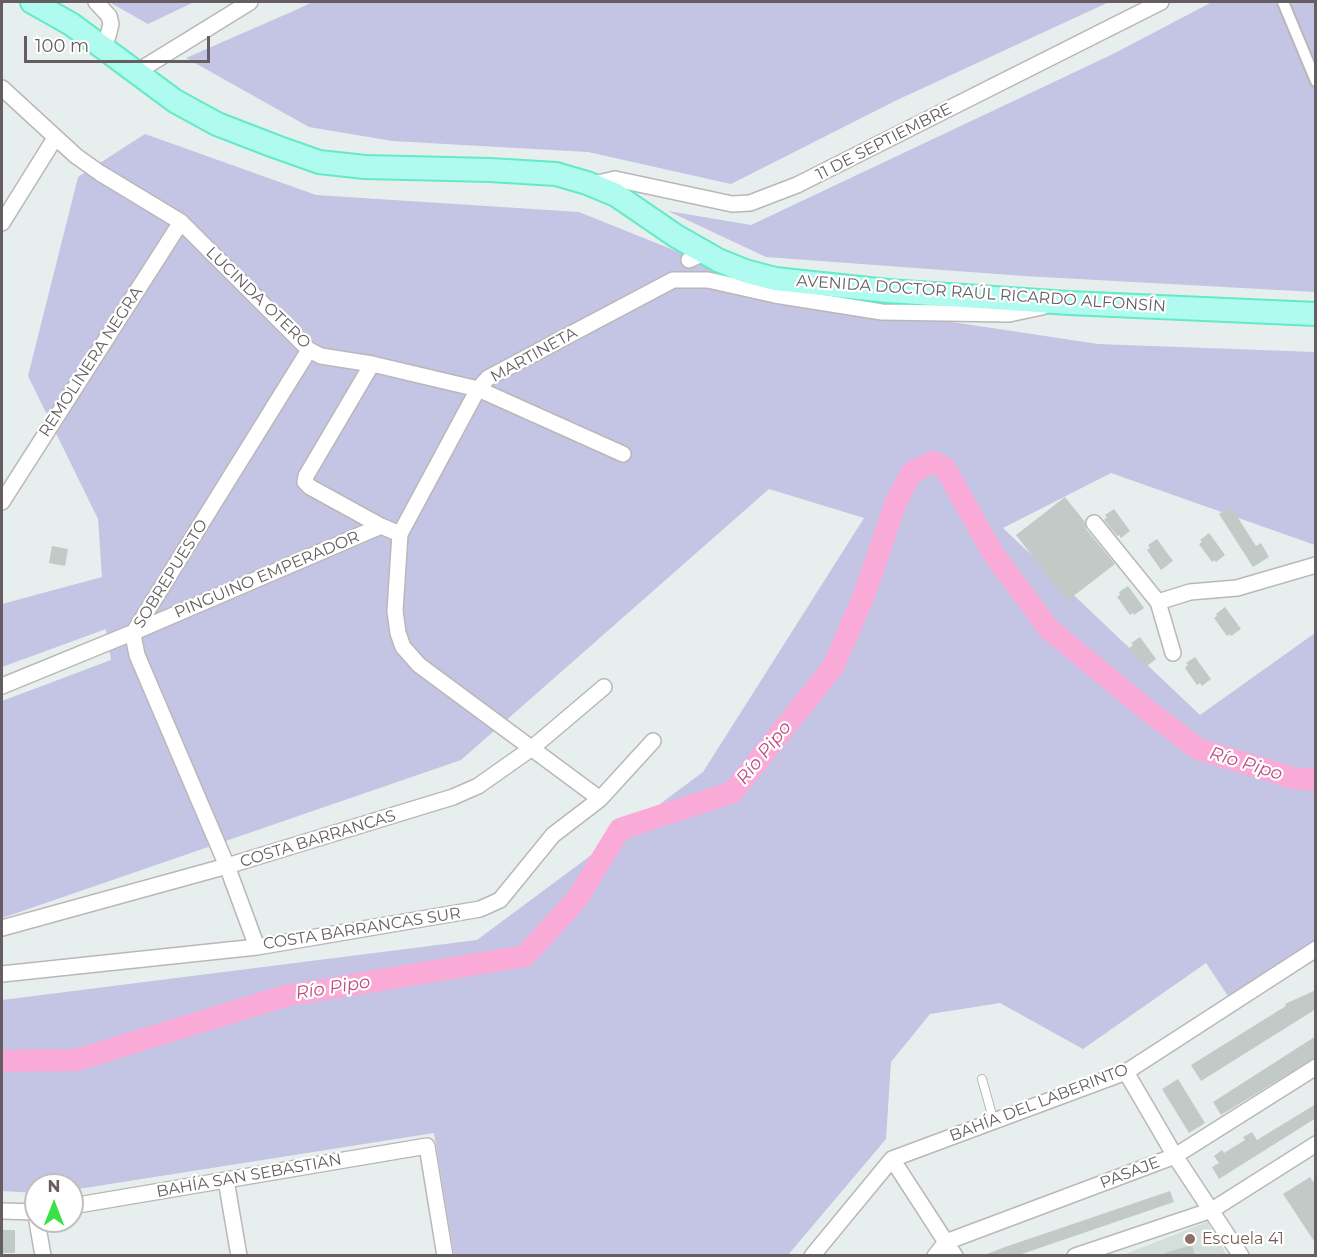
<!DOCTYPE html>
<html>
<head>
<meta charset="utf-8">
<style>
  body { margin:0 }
  #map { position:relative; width:1317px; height:1257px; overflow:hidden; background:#e6efed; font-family:Montserrat,sans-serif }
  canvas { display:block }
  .frame { position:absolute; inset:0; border:3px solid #655d61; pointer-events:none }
  .north { position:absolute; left:24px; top:1173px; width:60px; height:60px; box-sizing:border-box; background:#fff; border:2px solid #c1bec0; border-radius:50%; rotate:0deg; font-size:16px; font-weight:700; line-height:24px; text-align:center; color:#655d61 }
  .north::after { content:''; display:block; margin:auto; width:21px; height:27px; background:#3ae048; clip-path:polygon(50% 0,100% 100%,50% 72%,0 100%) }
  .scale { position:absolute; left:24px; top:36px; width:186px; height:27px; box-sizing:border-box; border:3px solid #655d61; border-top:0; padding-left:8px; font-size:18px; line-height:21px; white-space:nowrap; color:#655d61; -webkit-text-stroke:4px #fff; paint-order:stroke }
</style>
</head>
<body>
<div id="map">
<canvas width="1317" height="1257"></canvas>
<div class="frame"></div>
<div class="north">N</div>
<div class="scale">100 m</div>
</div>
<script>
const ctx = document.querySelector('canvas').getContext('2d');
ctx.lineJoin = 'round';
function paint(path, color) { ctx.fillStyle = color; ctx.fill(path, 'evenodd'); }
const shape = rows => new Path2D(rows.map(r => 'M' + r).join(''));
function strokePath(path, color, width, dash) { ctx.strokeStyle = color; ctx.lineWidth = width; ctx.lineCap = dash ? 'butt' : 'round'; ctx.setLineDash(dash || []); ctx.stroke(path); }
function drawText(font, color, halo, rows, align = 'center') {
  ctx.font = font + ' Montserrat,sans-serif'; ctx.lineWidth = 4.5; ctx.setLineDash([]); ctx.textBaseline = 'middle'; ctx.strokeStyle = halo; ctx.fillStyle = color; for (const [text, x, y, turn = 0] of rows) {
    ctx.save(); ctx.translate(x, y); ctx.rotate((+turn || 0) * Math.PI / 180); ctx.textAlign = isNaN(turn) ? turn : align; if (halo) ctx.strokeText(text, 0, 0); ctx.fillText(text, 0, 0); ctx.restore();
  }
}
const education = shape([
  [1207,1222,1227,1255,1120,1256]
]);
const green = shape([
  [109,2,194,2,148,24],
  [312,2,1109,2,895,101,731,184,588,152,392,141,309,127,186,58,298,9],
  [1212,2,1315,2,1315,292,1024,276,766,257,668,211,751,225,1113,54],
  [145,134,316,195,579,212,793,298,1098,344,1315,352,1315,545,1111,473,1003,528,1200,715,1315,633,1315,941,1230,999,1206,963,1083,1049,1000,1003,930,1014,891,1062,886,1139,788,1255,454,1255,434,1133,72,1190,72,1185,36,1185,36,1193,2,1191,2,1000,477,940,703,772,864,518,769,489,461,760,2,918,2,701,111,660,106,629,2,667,2,604,102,577,98,519,28,376,78,177]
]);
const river = shape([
  [2,1061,76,1060,285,996,525,956,577,899,620,829,733,792,833,667,863,598,896,502,912,472,933,462,945,468,992,552,1049,629,1146,709,1198,749,1293,778,1316,780]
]);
const building = shape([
  [1065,497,1085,522,1086,529,1115,564,1067,601,1016,535],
  [1231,507,1256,546,1261,543,1269,557,1253,567,1219,514],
  [1114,509,1130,531,1121,538,1119,535,1117,536,1104,520,1107,517,1105,515],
  [1209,533,1225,555,1216,562,1214,560,1212,562,1199,544,1202,542,1200,540],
  [1157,539,1173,561,1161,570,1147,550,1150,548,1148,545],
  [52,546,68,549,65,566,49,563],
  [1128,586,1144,608,1134,615,1133,613,1130,615,1117,597,1120,595,1119,592],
  [1225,607,1241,629,1231,636,1230,634,1227,636,1214,618,1217,616,1216,614],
  [1140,637,1156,659,1147,666,1145,663,1142,665,1129,648,1133,645,1131,643],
  [1195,657,1211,679,1202,686,1200,683,1197,685,1185,668,1188,665,1186,663],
  [1316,990,1316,1009,1201,1081,1191,1065,1286,1006,1285,1004],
  [1316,1036,1316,1057,1221,1115,1213,1102],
  [1178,1079,1205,1123,1189,1133,1162,1089],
  [1316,1104,1316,1118,1219,1179,1212,1167,1219,1163,1214,1156,1222,1150,1224,1153,1245,1140,1243,1137,1252,1132,1257,1140],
  [1310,1177,1316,1185,1316,1244,1283,1194],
  [1170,1191,1174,1202,1016,1256,987,1256,987,1254,1005,1247],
  [3,1230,15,1230,15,1253,3,1253],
  [1192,1245,1195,1256,1166,1256,1165,1253]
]);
const service = shape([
  [982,1079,994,1122]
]);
const pedestrian = shape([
  [1283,2,1316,81]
]);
const minor = shape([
  [96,2,109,16,111,24,108,36,102,48],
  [135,73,250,2],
  [2,88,76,156,100,173,181,222,309,350,321,356,372,364,478,389,623,454],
  [590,185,615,179,732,204,750,203,797,185,1161,2],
  [2,223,55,138],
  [689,260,705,252],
  [372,364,306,476,305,482,310,487,381,526],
  [2,502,181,222],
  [1094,523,1158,602,1190,592,1237,588,1316,565],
  [1158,602,1173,653],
  [2,686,134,632,381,526,400,534],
  [600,799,419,665,403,647,398,633,395,611,400,534,478,389,488,378,673,280,708,280,775,295,882,312,1009,314,1042,307],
  [2,928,227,866,453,797,478,786,532,748,604,687],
  [257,947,227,866,137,655,134,640,134,632,309,350],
  [2,974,257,947,480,909,500,900,553,835,600,799,653,741],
  [1126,1072,1175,1156,1241,1256],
  [892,1159,955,1256],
  [226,1180,239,1256],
  [72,1206,427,1146,445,1256],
  [2,1211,36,1212],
  [37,1221,43,1256],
  [812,1256,892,1159,1126,1072,1316,949],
  [935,1256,946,1242,1175,1156,1316,1067],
  [1075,1256,1212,1210,1316,1144]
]);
const primary = shape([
  [32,2,71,24,175,101,217,124,274,146,319,162,365,167,490,170,556,174,587,183,616,195,676,236,718,260,745,271,775,279,888,291,1069,303,1316,314]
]);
const markers = [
  [1190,1239,6,"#8d6e63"]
];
const streetNames = [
  ["11 DE SEPTIEMBRE",884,142,-27],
  ["AVENIDA DOCTOR RAÚL RICARDO ALFONSÍN",981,294,4],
  ["LUCINDA OTERO",258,298,44],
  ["MARTINETA",534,355,-29],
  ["REMOLINERA NEGRA",91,362,-57],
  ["SOBREPUESTO",171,574,-58],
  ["PINGUINO EMPERADOR",267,575,-23],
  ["COSTA BARRANCAS",318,839,-17],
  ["COSTA BARRANCAS SUR",362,929,-9],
  ["BAHÍA DEL LABERINTO",1039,1103,-21],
  ["PASAJE",1130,1173,-21],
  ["BAHÍA SAN SEBASTIAN",249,1176,-10]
];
const educationNames = [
  ["Escuela 41",1202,1239]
];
const waterNames = [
  ["Río Pipo",764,753,-51],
  ["Río Pipo",1246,764,17],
  ["Río Pipo",333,988,-9]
];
paint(education, '#d4dfdc');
paint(green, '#c4c4e5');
strokePath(river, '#faaad7', 22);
paint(building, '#c2cac8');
strokePath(service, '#bcb6b8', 10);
strokePath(pedestrian, '#bcb6b8', 14);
strokePath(minor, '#bcb6b8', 18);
strokePath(primary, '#64eac5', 26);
strokePath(service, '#fff', 8);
strokePath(pedestrian, '#fff', 10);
strokePath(minor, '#fff', 15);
strokePath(primary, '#affbef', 22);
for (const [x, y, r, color] of markers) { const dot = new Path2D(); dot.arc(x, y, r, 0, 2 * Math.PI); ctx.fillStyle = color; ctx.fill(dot); strokePath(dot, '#fff', 2); }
drawText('16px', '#655d61', '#fff', streetNames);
drawText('16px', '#785e54', '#fff', educationNames, 'left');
drawText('italic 18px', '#be4d83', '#fff', waterNames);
</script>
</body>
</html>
